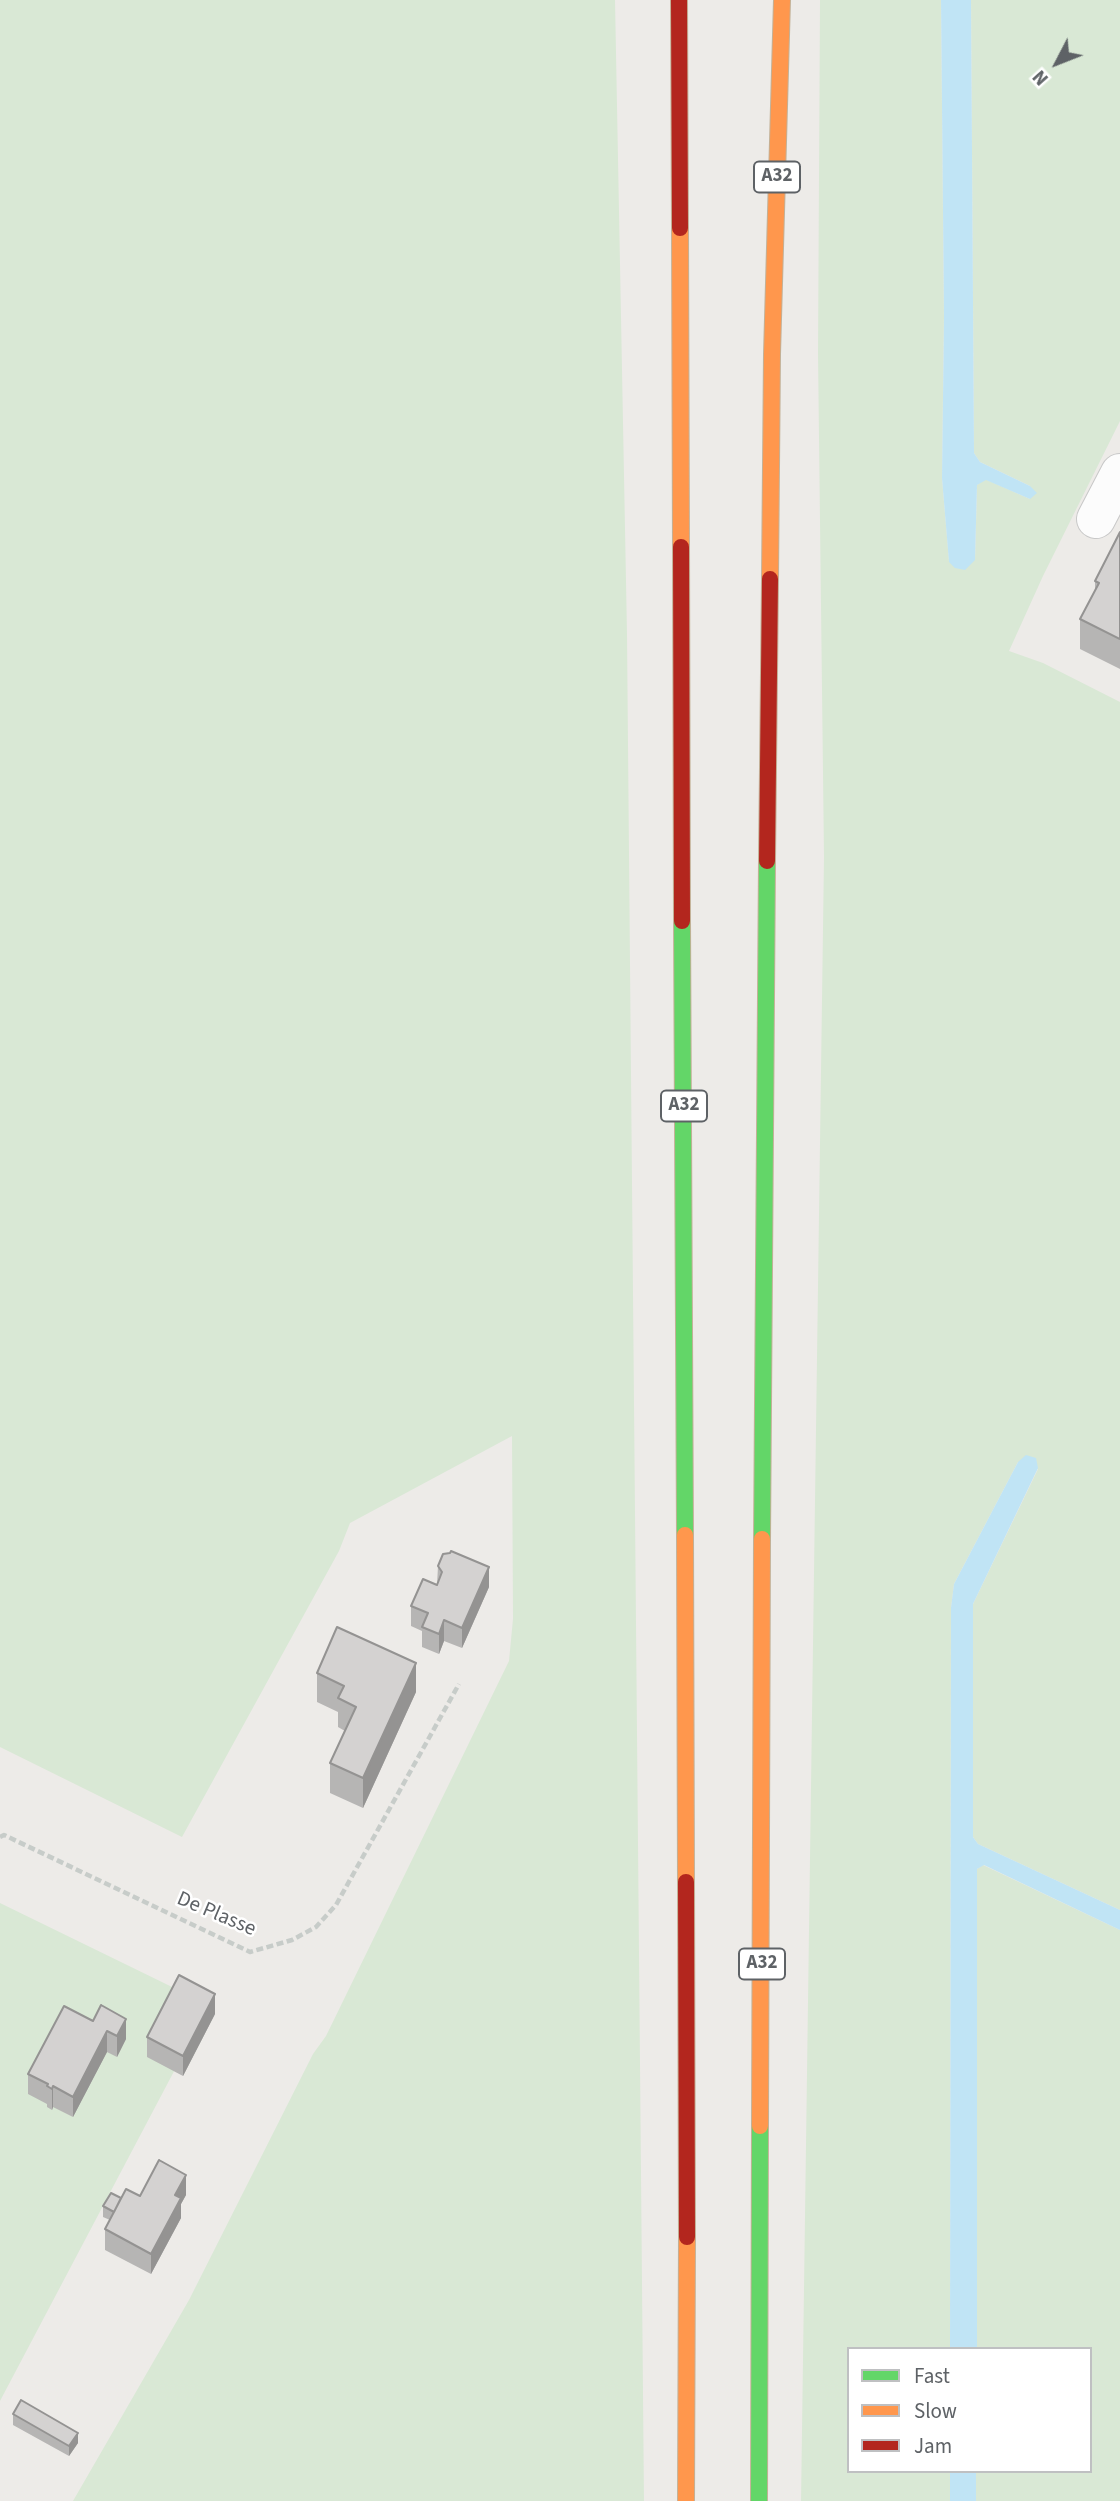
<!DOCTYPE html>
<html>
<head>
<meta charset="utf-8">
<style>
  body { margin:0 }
  #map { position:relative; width:1120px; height:2501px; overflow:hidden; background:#edebe8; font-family:"Source Sans 3",sans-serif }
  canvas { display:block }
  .legend { position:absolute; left:847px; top:2347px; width:245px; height:126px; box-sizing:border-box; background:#fff; border:2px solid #bfc0c2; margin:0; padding:9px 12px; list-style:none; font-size:21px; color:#5e6266 }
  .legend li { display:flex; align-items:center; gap:14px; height:35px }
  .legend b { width:35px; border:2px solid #bfc0c2 }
  .north { position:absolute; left:1022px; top:28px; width:70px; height:70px; -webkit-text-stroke:5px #fff; paint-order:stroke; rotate:228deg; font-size:19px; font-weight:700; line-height:28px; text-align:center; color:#5e6266 }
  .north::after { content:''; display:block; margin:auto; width:24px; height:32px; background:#5e6266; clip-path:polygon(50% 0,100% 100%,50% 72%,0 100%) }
</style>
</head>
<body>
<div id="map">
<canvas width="1120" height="2501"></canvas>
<ul class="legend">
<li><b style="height:9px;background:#63d668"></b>Fast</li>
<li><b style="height:9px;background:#ff974d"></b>Slow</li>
<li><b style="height:9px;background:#b3261e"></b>Jam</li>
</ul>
<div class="north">N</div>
</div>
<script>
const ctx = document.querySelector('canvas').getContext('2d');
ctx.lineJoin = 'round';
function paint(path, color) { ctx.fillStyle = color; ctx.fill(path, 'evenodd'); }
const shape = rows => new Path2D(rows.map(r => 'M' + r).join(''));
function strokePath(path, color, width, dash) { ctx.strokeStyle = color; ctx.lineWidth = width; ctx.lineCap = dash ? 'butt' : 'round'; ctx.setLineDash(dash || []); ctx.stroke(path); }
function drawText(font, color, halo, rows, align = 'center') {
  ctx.font = font + ' "Source Sans 3",sans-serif'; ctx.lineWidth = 5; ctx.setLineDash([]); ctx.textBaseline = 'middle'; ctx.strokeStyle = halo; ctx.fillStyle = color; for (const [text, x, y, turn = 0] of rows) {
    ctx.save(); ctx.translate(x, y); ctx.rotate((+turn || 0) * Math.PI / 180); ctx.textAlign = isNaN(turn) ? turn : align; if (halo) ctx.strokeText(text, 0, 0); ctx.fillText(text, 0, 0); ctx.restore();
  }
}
const green = shape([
  [0,0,615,0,627,634,644,2501,73,2501,189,2300,313,2054,326,2036,509,1661,513,1619,512,1436,350,1523,339,1551,182,1837,0,1747],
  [820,0,941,0,944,317,942,478,949,561,975,560,977,485,985,479,1030,499,1030,486,980,462,974,453,971,0,1120,0,1120,421,1043,576,1009,651,1043,663,1120,702,1120,1910,978,1844,973,1837,973,1604,1038,1469,1018,1462,954,1584,951,1608,950,2349,849,2349,849,2471,950,2471,950,2501,801,2501,824,857,818,353],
  [983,1865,1120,1930,1120,2501,976,2501,976,2471,1090,2471,1090,2349,977,2349,977,1869],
  [0,1903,209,2005,0,2401]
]);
const water = shape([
  [941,0,971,0,974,453,980,462,1030,486,1037,493,1030,499,986,480,977,485,975,560,965,570,955,568,949,562,942,478,944,317],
  [1026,1455,1036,1458,1038,1468,973,1604,973,1837,978,1844,1120,1910,1120,1930,984,1865,977,1869,977,2349,950,2349,951,1608,954,1584,1018,1462],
  [950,2471,976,2471,976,2501,950,2501]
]);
const path = shape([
  [0,1837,4,1835,250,1952,292,1940,316,1927,336,1905,459,1684]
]);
const street = shape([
  [1096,519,1120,473]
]);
const fast = shape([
  [682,921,685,1535],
  [762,1539,767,861],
  [759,2501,760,2126]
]);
const slow = shape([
  [680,228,681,547],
  [770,579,772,354,782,0],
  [685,1535,686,1882],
  [760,2126,762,1539],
  [686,2501,687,2237]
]);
const jam = shape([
  [679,0,680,228],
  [681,547,682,921],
  [767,861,770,579],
  [686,1882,687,2237]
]);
const wall = shape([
  [1120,532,1120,669,1080,649,1080,619,1095,591,1095,581],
  [438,1566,489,1587,462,1648,444,1641,439,1654,422,1647,422,1631,411,1626,411,1606,437,1585],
  [317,1673,416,1692,363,1808,330,1793,330,1763,345,1731,338,1727,338,1712,317,1702],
  [215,2014,183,2076,147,2057,147,2037],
  [93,2021,126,2039,117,2057,107,2052,73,2117,53,2107,52,2110,47,2107,47,2104,28,2094,28,2074],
  [186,2195,181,2204,181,2218,151,2274,105,2250,105,2229,110,2220,103,2217,103,2206,121,2198],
  [13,2414,78,2443,69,2456,13,2425]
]);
const shadedWall = shape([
  [489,1567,489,1587,462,1648,462,1628],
  [444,1620,444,1641,439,1654,439,1634],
  [416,1663,416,1692,363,1808,363,1778],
  [215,1994,215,2014,183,2076,183,2056],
  [126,2019,126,2039,117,2057,117,2036],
  [107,2031,107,2052,73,2117,73,2097],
  [53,2086,53,2107,52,2110,52,2089],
  [186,2175,186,2195,181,2204,181,2218,151,2274,151,2254,175,2195],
  [78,2433,78,2443,69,2456,69,2446]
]);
const building = shape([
  [1120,532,1120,639,1080,619,1099,583,1095,581,1120,532],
  [451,1551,489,1567,462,1628,444,1620,439,1634,422,1627,428,1613,411,1606,423,1579,437,1585,442,1572,438,1566,443,1554,450,1553,451,1551],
  [337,1627,416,1663,363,1778,330,1763,356,1707,338,1698,344,1686,317,1673,337,1627],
  [179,1975,215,1994,183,2056,147,2037,179,1975],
  [101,2005,126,2019,117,2036,107,2031,73,2097,53,2086,52,2089,47,2086,48,2084,28,2074,64,2006,93,2021,101,2005],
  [159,2160,186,2175,175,2195,181,2198,151,2254,105,2229,126,2189,140,2196,159,2160],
  [111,2193,121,2198,114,2212,103,2206,111,2193],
  [21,2400,78,2433,69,2446,13,2414,21,2400]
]);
const shields = [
  [777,177,46],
  [684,1106,46],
  [762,1964,46]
];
const shieldNames = [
  ["A32",777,177],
  ["A32",684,1106],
  ["A32",762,1964]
];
const streetNames = [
  ["De Plasse",216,1915,23]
];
paint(green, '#d9e8d5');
paint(water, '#c0e4f5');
strokePath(street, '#c8c8c8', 40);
strokePath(fast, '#c3b197', 18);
strokePath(slow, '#c3b197', 18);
strokePath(jam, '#c3b197', 18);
strokePath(path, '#c7ccc9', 4.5, [7, 3.5]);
strokePath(street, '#fcfcfc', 38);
strokePath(fast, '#63d668', 16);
strokePath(slow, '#ff974d', 16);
strokePath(jam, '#b3261e', 16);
paint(wall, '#b6b5b4');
paint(shadedWall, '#949392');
paint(building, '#d4d2d1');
strokePath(building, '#949392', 2);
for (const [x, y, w] of shields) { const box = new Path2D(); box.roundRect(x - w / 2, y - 15.5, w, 31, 5); ctx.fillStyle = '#fff'; ctx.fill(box); strokePath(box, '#5e6266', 2); }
drawText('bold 19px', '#5e6266', null, shieldNames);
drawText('21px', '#5e6266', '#fff', streetNames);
</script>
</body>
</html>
